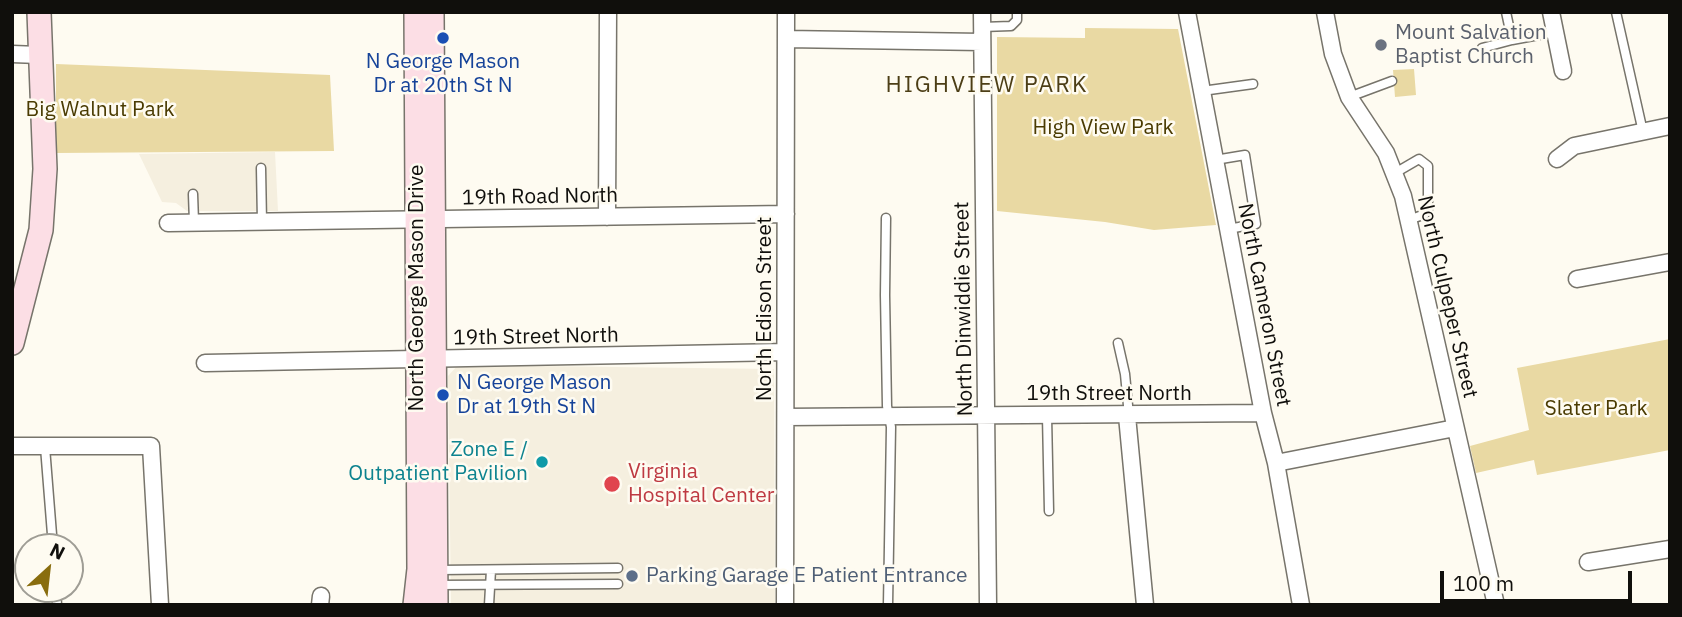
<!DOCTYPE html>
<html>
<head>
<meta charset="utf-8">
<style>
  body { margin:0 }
  #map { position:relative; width:1682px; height:617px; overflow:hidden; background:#fefbf1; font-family:"IBM Plex Sans",sans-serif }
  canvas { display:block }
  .frame { position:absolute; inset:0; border:14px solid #100f0c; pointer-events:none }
  .north { position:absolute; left:14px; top:533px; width:70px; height:70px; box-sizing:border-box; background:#fefbf1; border:2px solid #9f9d95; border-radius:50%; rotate:27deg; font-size:19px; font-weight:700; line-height:28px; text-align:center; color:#100f0c }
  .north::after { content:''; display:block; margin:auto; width:24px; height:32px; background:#896d0e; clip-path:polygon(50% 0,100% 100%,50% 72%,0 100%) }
  .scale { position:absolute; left:1440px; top:571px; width:192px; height:32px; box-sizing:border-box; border:4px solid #100f0c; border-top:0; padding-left:9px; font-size:21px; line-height:24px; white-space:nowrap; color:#100f0c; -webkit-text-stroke:5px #fefbf1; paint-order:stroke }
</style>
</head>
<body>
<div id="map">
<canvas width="1682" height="617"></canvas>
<div class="frame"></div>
<div class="north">N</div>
<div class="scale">100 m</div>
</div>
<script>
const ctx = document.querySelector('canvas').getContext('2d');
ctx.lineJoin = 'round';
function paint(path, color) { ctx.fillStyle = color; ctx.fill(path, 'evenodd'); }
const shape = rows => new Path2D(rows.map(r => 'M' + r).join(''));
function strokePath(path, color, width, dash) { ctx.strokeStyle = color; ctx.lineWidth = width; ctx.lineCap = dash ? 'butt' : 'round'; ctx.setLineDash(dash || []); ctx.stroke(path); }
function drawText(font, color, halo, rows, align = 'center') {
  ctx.font = font + ' "IBM Plex Sans",sans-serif'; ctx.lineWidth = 5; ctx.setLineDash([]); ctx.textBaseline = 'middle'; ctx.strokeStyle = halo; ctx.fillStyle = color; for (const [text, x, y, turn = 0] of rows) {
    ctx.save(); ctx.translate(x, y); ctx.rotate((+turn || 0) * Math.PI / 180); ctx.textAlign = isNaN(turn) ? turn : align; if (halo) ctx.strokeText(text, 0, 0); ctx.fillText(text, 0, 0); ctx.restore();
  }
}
const built = shape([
  [275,152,278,211,187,211,176,203,162,202,139,154],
  [458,365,774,369,775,605,451,605,448,376]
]);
const green = shape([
  [1085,28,1178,29,1216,225,1154,230,1105,222,997,211,997,37,1085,38],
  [56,64,330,75,334,151,56,153],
  [1414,69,1416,95,1395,97,1393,70],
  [1670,339,1670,450,1537,475,1534,460,1476,473,1470,446,1529,430,1517,368]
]);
const lane = shape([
  [1506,12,1512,40,1555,32],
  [1616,12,1643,132],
  [982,27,1011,26,1017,20,1017,12],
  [1482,48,1512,40],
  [1202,91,1253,84],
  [1349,97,1392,81],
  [1215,160,1245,155,1256,224,1228,229],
  [261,168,262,222],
  [1395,173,1419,159,1428,166,1428,209,1425,214,1409,220],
  [193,194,194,222],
  [886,218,885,295,887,406,891,427,888,605],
  [1118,343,1125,374,1129,416],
  [1047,416,1049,511],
  [45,447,53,547],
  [439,570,618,568],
  [438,585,618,584],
  [56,589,57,605],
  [489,605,491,570]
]);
const street = shape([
  [982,12,988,605],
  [1187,12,1263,413,1276,463,1301,605],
  [1325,12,1333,54,1349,97,1386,153,1403,196,1496,605],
  [1551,12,1563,71],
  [786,39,982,42],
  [12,54,39,55],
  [1557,159,1574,146,1670,126],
  [607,217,608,12],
  [168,223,786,214],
  [1577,279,1670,262],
  [205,363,784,352],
  [1127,416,1145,605],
  [786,417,1263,413],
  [12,446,151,446,160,605],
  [1276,463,1455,428],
  [1588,562,1670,549],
  [320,605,321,596],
  [785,605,786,12]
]);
const secondary = shape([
  [432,12,436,605],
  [12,343,41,230,45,169,39,12],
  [415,605,419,569,416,12]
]);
const markers = [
  [443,38,7,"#1a4fb4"],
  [1381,45,7,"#6b7280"],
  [443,395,7,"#1a4fb4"],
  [542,462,7,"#0f9aa8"],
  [612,484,9,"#e0444e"],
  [632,576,7,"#5c6f8a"]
];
const worshipNames = [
  ["Mount Salvation",1395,33],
  ["Baptist Church",1395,57]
];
const transitNames = [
  ["N George Mason",443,62],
  ["Dr at 20th St N",443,86],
  ["N George Mason",457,383,"left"],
  ["Dr at 19th St N",457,407,"left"]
];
const parkNames = [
  ["Big Walnut Park",100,110],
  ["High View Park",1103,128],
  ["Slater Park",1596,409]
];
const streetNames = [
  ["19th Road North",540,197,-1],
  ["North George Mason Drive",417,288,-90],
  ["North Culpeper Street",1447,297,77],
  ["North Cameron Street",1264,305,79],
  ["North Edison Street",765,309,-90],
  ["North Dinwiddie Street",964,309,-91],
  ["19th Street North",536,337,-1],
  ["19th Street North",1109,394]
];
const cultureNames = [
  ["Zone E /",528,450],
  ["Outpatient Pavilion",528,474]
];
const healthNames = [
  ["Virginia",628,472],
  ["Hospital Center",628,496]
];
const serviceNames = [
  ["Parking Garage E Patient Entrance",646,576]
];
const neighbourhoodNames = [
  ["HIGHVIEW PARK",987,85]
];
paint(built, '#f5efdf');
paint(green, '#e9d9a3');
strokePath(lane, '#77746b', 11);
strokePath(street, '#77746b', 19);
strokePath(secondary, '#77746b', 26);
strokePath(lane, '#fff', 8);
strokePath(street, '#fff', 16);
strokePath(secondary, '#fcdee5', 23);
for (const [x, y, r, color] of markers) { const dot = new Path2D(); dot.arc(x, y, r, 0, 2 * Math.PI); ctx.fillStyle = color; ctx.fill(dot); strokePath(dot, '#fefbf1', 2.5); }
drawText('21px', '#5b616d', '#fefbf1', worshipNames, 'left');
drawText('21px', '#164399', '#fefbf1', transitNames);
drawText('21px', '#4a3b02', '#fefbf1', parkNames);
drawText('21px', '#100f0c', '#fefbf1', streetNames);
drawText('21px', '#0d838f', '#fefbf1', cultureNames, 'right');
drawText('21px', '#be3a42', '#fefbf1', healthNames, 'left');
drawText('21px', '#4e5e75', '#fefbf1', serviceNames, 'left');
ctx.letterSpacing = '2px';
drawText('23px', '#4c3e16', '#fefbf1', neighbourhoodNames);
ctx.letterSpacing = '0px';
</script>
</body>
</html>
